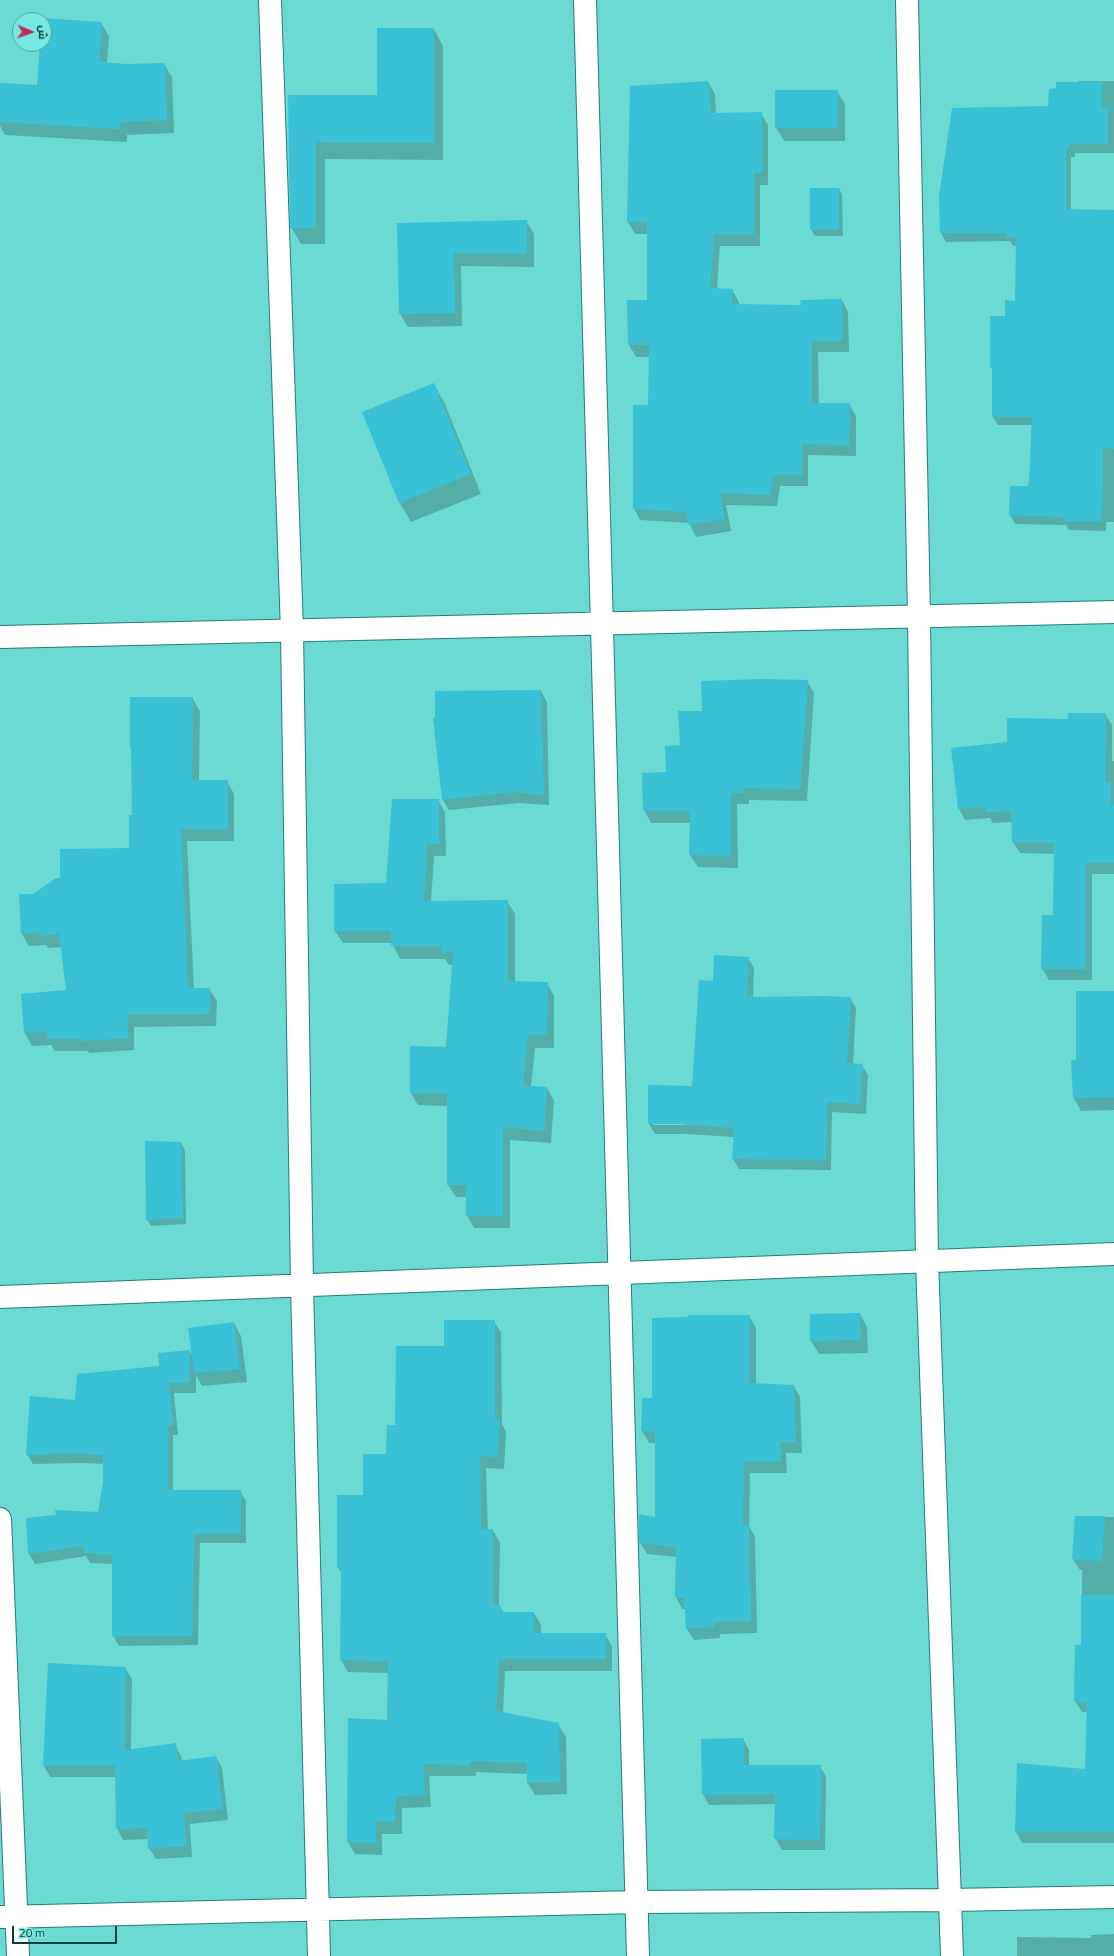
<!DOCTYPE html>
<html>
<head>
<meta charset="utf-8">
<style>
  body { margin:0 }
  #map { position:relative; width:1114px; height:1956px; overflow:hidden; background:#6adad3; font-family:"Titillium Web",Cairo,sans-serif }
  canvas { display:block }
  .north { position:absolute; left:12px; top:12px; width:40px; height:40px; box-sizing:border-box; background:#78e7e0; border:1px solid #4ca39e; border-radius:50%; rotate:92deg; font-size:11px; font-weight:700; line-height:16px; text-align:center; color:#093d3a }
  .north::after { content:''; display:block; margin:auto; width:14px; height:18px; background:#bf2f57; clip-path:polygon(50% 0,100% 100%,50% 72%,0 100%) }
  .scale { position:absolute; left:12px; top:1926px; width:105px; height:18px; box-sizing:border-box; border:2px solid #093d3a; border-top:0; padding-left:5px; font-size:12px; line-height:14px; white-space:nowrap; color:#093d3a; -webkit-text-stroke:3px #78e7e0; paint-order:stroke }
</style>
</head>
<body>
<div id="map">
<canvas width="1114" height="1956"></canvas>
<div class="north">ش</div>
<div class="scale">20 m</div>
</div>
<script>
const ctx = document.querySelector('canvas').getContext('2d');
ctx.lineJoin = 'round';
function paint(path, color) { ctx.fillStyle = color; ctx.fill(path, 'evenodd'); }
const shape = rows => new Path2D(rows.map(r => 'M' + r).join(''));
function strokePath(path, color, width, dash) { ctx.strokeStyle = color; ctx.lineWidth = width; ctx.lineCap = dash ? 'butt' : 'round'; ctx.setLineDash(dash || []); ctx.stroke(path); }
const shadow = shape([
  [43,19,101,23,109,36,107,64,164,64,172,77,174,133,127,135,127,142,5,135,0,126,0,84,38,86,41,44,44,44,44,20],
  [434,29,443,46,443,160,325,159,325,244,301,244,291,227,289,96,378,96],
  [1078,81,1114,81,1114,153,1075,153,1075,157,1071,157,1071,210,1114,210,1114,522,1106,522,1106,531,1069,530,1066,525,1015,524,1010,515,1030,482,1032,425,998,425,993,417,993,371,991,367,991,317,1005,317,1016,302,1017,246,1013,246,1010,241,946,242,941,233,1049,107,1078,83],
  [708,82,715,94,716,114,761,113,768,125,768,185,760,185,760,246,720,246,717,289,732,290,739,302,739,305,802,306,842,300,848,312,849,352,818,352,819,404,849,404,856,416,856,456,808,455,808,486,780,486,777,506,726,505,731,531,696,537,689,523,640,520,634,508,649,406,650,357,636,357,629,345,648,301,648,234,635,234,628,222],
  [837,91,845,104,845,141,784,141,776,127],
  [839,188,842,195,843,236,815,236,811,229],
  [526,221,534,234,534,267,461,266,462,326,408,327,400,314,398,224],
  [434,384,445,404,481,494,411,522,400,503,364,413],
  [807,681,814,693,807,801,749,800,749,804,737,804,738,868,698,867,690,855,691,823,651,823,644,810,667,773,681,746],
  [541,691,547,702,549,805,519,803,449,810,443,800],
  [131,698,192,698,200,711,199,781,227,781,234,794,234,841,187,841,194,989,209,989,217,1001,216,1026,134,1027,134,1050,89,1053,88,1051,55,1051,51,1045,32,1046,25,1033,22,994,67,991,62,947,48,948,46,945,29,946,22,934,33,895,61,879,130,849,133,816],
  [1105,714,1112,725,1112,761,1114,761,1114,874,1092,874,1092,980,1049,980,1042,968,1054,916,1054,854,1020,853,1013,842,1013,822,993,823,990,818,965,820,959,809,1008,742,1069,720],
  [438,800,445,813,446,856,434,856,431,902,507,901,515,914,515,982,547,983,554,996,554,1048,535,1048,531,1087,547,1088,554,1101,551,1143,510,1140,510,1228,474,1228,467,1215,467,1197,456,1197,448,1185,448,1106,418,1105,411,1093,446,1048,453,965,449,965,445,959,400,959,392,943,343,943,335,931,386,884],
  [748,958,754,968,753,998,850,998,856,1008,853,1064,862,1065,868,1075,866,1114,832,1112,831,1170,739,1169,733,1159,734,1137,686,1134,655,1134,649,1124,649,1086,692,1087,714,982],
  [653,1123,685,1123,685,1125,653,1125],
  [1114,992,1114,1110,1081,1111,1074,1098,1072,1061,1077,1061],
  [181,1143,185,1150,186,1224,151,1226,147,1219],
  [860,1314,867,1327,868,1353,819,1354,811,1341],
  [749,1316,756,1328,756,1384,794,1386,800,1397,802,1453,786,1453,787,1473,750,1473,749,1526,755,1537,757,1633,720,1634,720,1638,694,1640,687,1629,685,1609,682,1609,676,1597,677,1557,647,1554,640,1542,656,1518,656,1443,649,1443,642,1431,642,1399,653,1399],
  [494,1321,501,1333,502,1424,506,1432,504,1469,486,1468,488,1530,493,1530,500,1543,499,1605,504,1613,534,1613,541,1625,541,1634,605,1634,612,1646,612,1671,505,1671,503,1714,558,1724,566,1737,567,1794,535,1795,528,1783,528,1774,476,1772,476,1776,429,1776,431,1807,402,1808,402,1834,382,1834,382,1855,355,1854,348,1842,349,1719,388,1721,389,1673,348,1672,341,1660,342,1574,338,1567,364,1496,387,1455,396,1426,445,1347],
  [234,1323,241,1336,247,1382,202,1386,196,1375,196,1393,174,1393,178,1435,173,1435,173,1491,240,1491,246,1501,246,1543,200,1543,198,1645,119,1646,113,1636,113,1564,90,1563,86,1556,35,1564,29,1554,99,1513,104,1482,104,1464,82,1463,33,1464,27,1454,76,1401,160,1367,190,1352,193,1356],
  [1076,1517,1114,1517,1114,1843,1022,1843,1016,1832,1086,1770,1087,1712,1082,1712,1075,1701,1082,1646,1082,1570,1080,1570,1073,1559],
  [125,1668,132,1679,131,1750,175,1745,181,1756,182,1762,216,1757,222,1768,228,1820,190,1824,192,1857,156,1859,149,1848,149,1839,123,1840,117,1828,116,1777,50,1777,44,1766],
  [743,1739,749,1750,749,1766,820,1766,826,1777,825,1850,782,1850,776,1839,776,1804,709,1805,703,1794],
  [1114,1934,1114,1956,1017,1956,1017,1937,1091,1938,1091,1935]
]);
const building = shape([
  [42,18,102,22,99,62,126,64,165,63,167,120,120,122,120,129,0,122,0,83,37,85,40,44,44,44,44,20,41,20],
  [377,28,434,28,434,143,316,142,316,228,290,228,288,95,377,95],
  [708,81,711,113,762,112,762,173,754,173,754,234,714,234,710,288,733,289,732,304,801,305,800,300,842,299,842,341,812,341,812,403,850,403,849,445,802,444,802,475,773,475,770,495,720,493,725,519,688,525,686,512,633,509,633,405,648,405,649,345,628,345,627,300,647,300,647,222,627,222,630,86],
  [1056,82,1102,82,1102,108,1108,108,1108,144,1070,144,1070,148,1066,148,1066,209,1114,210,1114,449,1103,448,1102,522,1063,521,1063,517,1009,515,1010,486,1028,486,1028,482,1029,481,1032,417,992,417,992,367,990,367,990,316,1005,316,1005,300,1015,301,1016,238,1007,238,1007,233,940,233,939,196,952,108,1048,106,1049,89,1056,88],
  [775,90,838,90,838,128,775,128],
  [810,188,839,188,839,229,810,230],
  [527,220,527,254,454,253,455,313,399,314,397,223],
  [434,383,471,474,399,503,362,412],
  [762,679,808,680,800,789,743,788,743,793,731,793,731,856,689,855,690,811,643,811,642,773,666,772,665,746,680,745,678,711,702,711,701,681],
  [541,690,544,795,513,792,442,800,433,718,435,718,435,691],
  [130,697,193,697,192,780,228,780,228,829,181,829,188,988,210,988,210,1014,128,1015,128,1038,81,1041,81,1039,46,1039,47,1032,24,1033,21,994,66,990,59,934,40,936,39,932,21,934,19,894,33,894,56,878,60,878,60,849,129,848,129,815,132,815,131,748,130,748],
  [1068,713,1106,713,1105,782,1111,782,1111,806,1114,806,1114,863,1086,863,1086,969,1041,969,1042,915,1053,915,1054,843,1012,842,1011,811,985,812,986,807,958,809,951,748,1007,742,1007,718,1068,719],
  [392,799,439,799,439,844,427,844,424,901,508,900,508,981,548,982,547,1035,528,1035,523,1085,547,1087,544,1131,503,1127,503,1216,466,1216,466,1185,447,1185,447,1093,410,1093,410,1046,446,1047,453,952,441,953,441,946,391,946,391,931,334,931,334,884,386,883],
  [714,955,749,957,747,997,821,996,851,997,847,1063,863,1064,860,1104,827,1102,826,1160,732,1159,734,1128,680,1124,648,1124,648,1085,692,1086,699,980,713,981],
  [1076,991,1114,991,1114,1097,1073,1098,1071,1060,1076,1060],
  [145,1141,181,1142,183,1218,146,1220],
  [860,1313,861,1340,810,1341,810,1314],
  [688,1315,750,1315,750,1383,794,1385,796,1442,780,1442,781,1462,744,1462,743,1525,749,1525,751,1621,714,1622,714,1627,686,1629,684,1598,675,1598,676,1547,639,1543,639,1514,655,1517,655,1432,641,1431,642,1398,652,1398,652,1318,688,1317],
  [444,1320,495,1320,495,1418,500,1419,497,1457,480,1456,481,1530,493,1529,493,1605,500,1605,501,1612,534,1612,534,1633,606,1633,606,1659,499,1659,496,1711,559,1723,560,1782,527,1783,527,1763,470,1761,470,1765,423,1764,425,1795,396,1796,395,1822,376,1822,376,1843,347,1842,348,1718,387,1720,388,1661,340,1660,341,1568,337,1568,337,1495,363,1495,363,1454,386,1454,387,1425,395,1425,396,1346,444,1346],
  [234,1322,240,1369,194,1373,188,1328],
  [190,1350,190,1383,169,1383,173,1425,168,1426,168,1490,241,1490,241,1533,194,1534,192,1636,112,1636,112,1555,84,1553,84,1546,28,1554,26,1518,56,1515,55,1510,98,1512,103,1482,103,1455,76,1453,26,1455,30,1396,75,1400,77,1374,159,1366,158,1353],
  [1075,1516,1105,1516,1102,1561,1072,1559],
  [1081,1595,1114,1595,1114,1832,1015,1832,1017,1763,1085,1769,1087,1702,1074,1702,1075,1645,1081,1645],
  [48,1663,126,1667,125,1750,176,1743,178,1761,216,1756,223,1809,184,1813,186,1846,148,1849,147,1828,116,1829,115,1766,43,1766],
  [744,1738,744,1765,821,1765,820,1840,774,1839,775,1794,702,1795,701,1739]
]);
const street = shape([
  [270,0,292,631,302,1285,319,1956],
  [585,0,638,1956],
  [907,0,919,617,927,1261,952,1956],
  [0,637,1114,612],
  [0,1297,1114,1254],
  [0,1519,18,1956],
  [0,1917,637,1902,950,1900,1114,1897]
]);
paint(shadow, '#0003');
paint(building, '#3bc1d5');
strokePath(street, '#247e79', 24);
strokePath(street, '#fff', 22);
</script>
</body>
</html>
